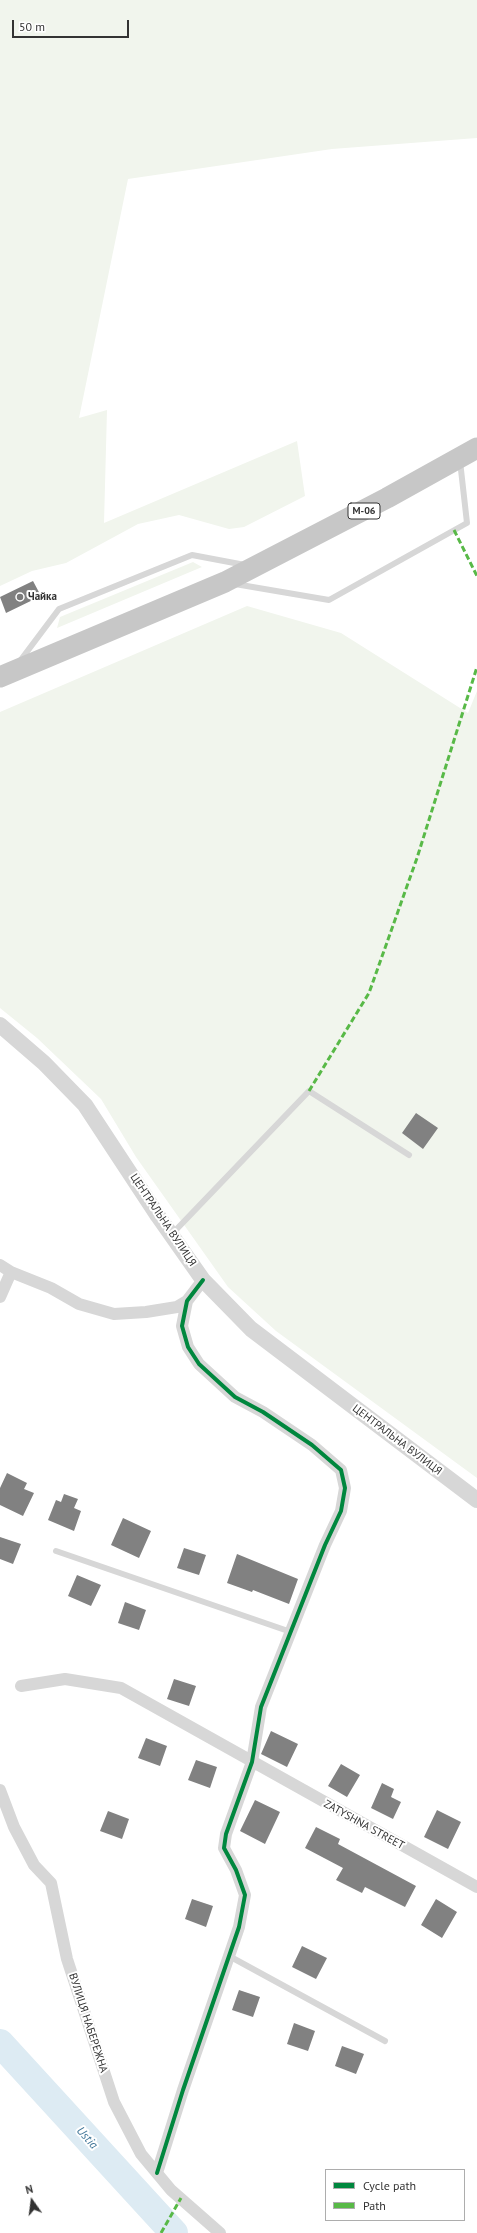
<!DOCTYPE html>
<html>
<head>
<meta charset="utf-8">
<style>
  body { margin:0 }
  #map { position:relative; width:477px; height:2233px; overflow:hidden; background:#fff; font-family:"PT Sans",sans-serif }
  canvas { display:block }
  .legend { position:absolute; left:325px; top:2169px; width:140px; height:52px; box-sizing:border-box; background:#fff; border:1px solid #adadad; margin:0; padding:5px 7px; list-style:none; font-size:12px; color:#333 }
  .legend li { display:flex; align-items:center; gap:8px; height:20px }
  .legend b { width:20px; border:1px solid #adadad }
  .north { position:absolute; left:12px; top:2181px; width:40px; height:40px; -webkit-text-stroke:3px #fff; paint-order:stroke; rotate:346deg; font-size:11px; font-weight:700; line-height:16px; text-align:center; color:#333 }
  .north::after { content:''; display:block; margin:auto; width:14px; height:18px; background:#333; clip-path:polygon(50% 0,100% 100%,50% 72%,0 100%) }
  .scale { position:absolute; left:12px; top:20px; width:117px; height:18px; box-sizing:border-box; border:2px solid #333; border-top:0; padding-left:5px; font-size:12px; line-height:14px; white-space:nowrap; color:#333; -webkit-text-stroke:3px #fff; paint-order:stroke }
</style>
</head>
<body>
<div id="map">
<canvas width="477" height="2233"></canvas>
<ul class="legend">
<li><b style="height:5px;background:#00873e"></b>Cycle path</li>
<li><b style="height:5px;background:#58b947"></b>Path</li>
</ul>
<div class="north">N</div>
<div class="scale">50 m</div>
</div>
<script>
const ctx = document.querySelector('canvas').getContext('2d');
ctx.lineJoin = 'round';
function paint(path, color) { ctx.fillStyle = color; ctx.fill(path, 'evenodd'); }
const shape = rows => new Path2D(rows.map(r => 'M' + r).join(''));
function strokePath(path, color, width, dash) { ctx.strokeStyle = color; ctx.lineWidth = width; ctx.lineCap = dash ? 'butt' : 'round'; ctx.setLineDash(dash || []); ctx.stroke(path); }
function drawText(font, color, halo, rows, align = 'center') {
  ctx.font = font + ' "PT Sans",sans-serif'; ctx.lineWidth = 4; ctx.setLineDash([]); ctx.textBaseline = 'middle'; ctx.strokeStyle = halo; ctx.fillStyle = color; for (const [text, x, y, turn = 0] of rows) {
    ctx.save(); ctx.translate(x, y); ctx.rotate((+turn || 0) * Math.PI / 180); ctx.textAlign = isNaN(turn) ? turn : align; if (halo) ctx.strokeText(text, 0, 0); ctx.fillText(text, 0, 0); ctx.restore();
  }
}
const green = shape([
  [0,0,477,0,477,138,332,149,128,179,79,418,107,410,104,523,297,441,305,496,244,527,229,529,179,515,138,524,66,563,32,571,0,586],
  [193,562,202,567,57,628,60,617],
  [247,606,341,633,468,713,477,691,477,1478,276,1331,228,1287,136,1157,101,1099,37,1038,0,1008,0,712]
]);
const river = shape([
  [0,2043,174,2233]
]);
const building = shape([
  [33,581,41,596,6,613,0,597],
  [416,1113,438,1128,423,1149,402,1133],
  [7,1473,27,1483,24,1489,34,1493,23,1516,0,1505,0,1488],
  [64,1494,78,1499,74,1508,81,1511,74,1531,48,1520,56,1500,61,1502],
  [123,1518,151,1531,139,1558,111,1545],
  [0,1537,21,1544,13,1564,0,1559],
  [184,1548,206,1555,199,1575,177,1568],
  [237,1554,298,1579,289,1604,253,1590,252,1592,227,1583],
  [77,1575,101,1585,91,1606,68,1596],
  [125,1602,146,1610,139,1630,118,1623],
  [174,1679,196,1686,189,1706,167,1699],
  [271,1731,298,1744,287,1767,261,1754],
  [146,1738,167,1746,160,1766,138,1758],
  [196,1760,217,1767,210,1788,188,1780],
  [341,1764,360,1775,347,1797,328,1786],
  [382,1783,394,1789,391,1797,401,1802,393,1819,371,1808],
  [255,1800,280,1812,265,1844,240,1831],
  [437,1810,461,1822,448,1849,424,1837],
  [108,1811,129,1819,122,1839,100,1831],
  [316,1827,340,1839,338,1844,416,1886,405,1907,365,1887,362,1893,336,1880,343,1868,305,1848],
  [192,1899,213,1906,206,1927,185,1919],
  [436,1899,457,1912,442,1938,421,1925],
  [302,1946,327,1958,316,1979,292,1967],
  [239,1990,260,1997,253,2017,232,2010],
  [294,2023,315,2031,308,2051,287,2044],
  [342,2046,364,2054,356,2074,335,2066]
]);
const service = shape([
  [235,584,329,600,467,523,460,461],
  [20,661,59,609,192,555,245,565],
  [172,1234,309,1091,409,1155],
  [56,1551,291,1632],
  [229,1956,385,2041]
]);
const minor = shape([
  [0,1265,11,1272,51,1288,79,1304,114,1314,146,1312,177,1307,187,1301],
  [0,1297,11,1272],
  [21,1686,65,1679,121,1688,477,1887],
  [0,1790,14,1827,34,1865,51,1883,67,1959,114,2102,141,2154,171,2190,220,2233],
  [157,2173,183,2090,239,1927,245,1895,236,1870,224,1848,226,1834,252,1762,261,1707,325,1545,341,1511,345,1488,341,1470,312,1445,263,1412,235,1397,199,1364,188,1347,182,1326,187,1301,203,1280]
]);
const tertiary = shape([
  [0,1025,44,1063,85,1105,158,1216,203,1280,251,1329,477,1500]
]);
const trunk = shape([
  [0,677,225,582,387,498,477,448]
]);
const quiet = shape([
  [454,530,477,576],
  [309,1091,369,993,417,858,477,667],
  [161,2233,181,2198]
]);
const cycleway = shape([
  [157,2173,183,2090,239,1927,245,1895,236,1870,224,1848,226,1834,252,1762,261,1707,325,1545,341,1511,345,1488,341,1470,312,1445,263,1412,235,1397,199,1364,188,1347,182,1326,187,1301,203,1280]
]);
const markers = [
  [20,597,4,"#7a7a7a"]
];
const shields = [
  [364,511,32]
];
const shieldNames = [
  ["М-06",364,511]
];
const poiNames = [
  ["Чайка",28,597]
];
const streetNames = [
  ["ЦЕНТРАЛЬНА ВУЛИЦЯ",163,1220,56],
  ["ЦЕНТРАЛЬНА ВУЛИЦЯ",397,1440,37],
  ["ZATYSHNA STREET",364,1825,29],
  ["ВУЛИЦЯ НАБЕРЕЖНА",88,2023,72]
];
const waterNames = [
  ["Ustia",87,2138,48]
];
paint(green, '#f1f5ed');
strokePath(river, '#ddebf3', 28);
paint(building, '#818181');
strokePath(service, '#d7d7d7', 6);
strokePath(minor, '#d7d7d7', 12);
strokePath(tertiary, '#d7d7d7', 16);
strokePath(trunk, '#c7c7c7', 21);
strokePath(quiet, '#58b947', 3, [6, 3]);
strokePath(cycleway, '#00873e', 4);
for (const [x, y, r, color] of markers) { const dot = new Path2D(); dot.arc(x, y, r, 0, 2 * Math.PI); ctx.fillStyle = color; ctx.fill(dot); strokePath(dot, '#fff', 1.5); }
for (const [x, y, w] of shields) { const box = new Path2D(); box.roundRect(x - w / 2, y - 8, w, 16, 3); ctx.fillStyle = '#fff'; ctx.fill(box); strokePath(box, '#333', 1); }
drawText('bold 10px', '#333', null, shieldNames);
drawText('bold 11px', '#333', '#fff', poiNames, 'left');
drawText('11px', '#333', '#fff', streetNames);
drawText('italic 12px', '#3f7597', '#fff', waterNames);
</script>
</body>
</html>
